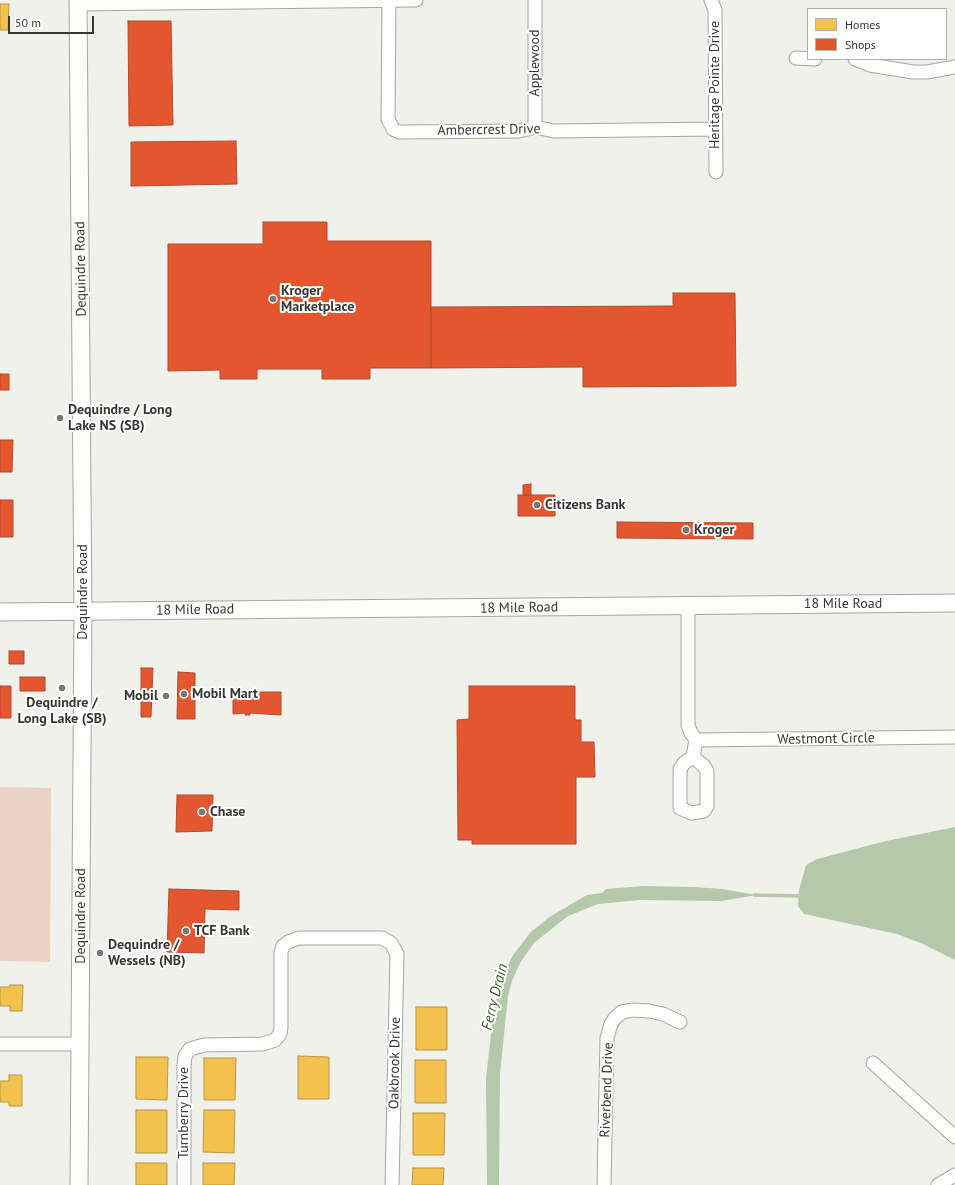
<!DOCTYPE html>
<html>
<head>
<meta charset="utf-8">
<style>
  body { margin:0 }
  #map { position:relative; width:955px; height:1185px; overflow:hidden; background:#f1f1ec; font-family:"PT Sans",sans-serif }
  canvas { display:block }
  .legend { position:absolute; left:807px; top:8px; width:140px; height:52px; box-sizing:border-box; background:#fff; border:1px solid #afafad; margin:0; padding:5px 7px; list-style:none; font-size:12px; color:#373633 }
  .legend li { display:flex; align-items:center; gap:8px; height:20px }
  .legend b { width:20px; border:1px solid #afafad }
  .scale { position:absolute; left:8px; top:16px; width:86px; height:18px; box-sizing:border-box; border:2px solid #373633; border-top:0; padding-left:5px; font-size:12px; line-height:14px; white-space:nowrap; color:#373633; -webkit-text-stroke:3px #fff; paint-order:stroke }
</style>
</head>
<body>
<div id="map">
<canvas width="955" height="1185"></canvas>
<ul class="legend">
<li><b style="height:11px;background:#f2c14e"></b>Homes</li>
<li><b style="height:11px;background:#e4572e"></b>Shops</li>
</ul>
<div class="scale">50 m</div>
</div>
<script>
const ctx = document.querySelector('canvas').getContext('2d');
ctx.lineJoin = 'round';
function paint(path, color) { ctx.fillStyle = color; ctx.fill(path, 'evenodd'); }
const shape = rows => new Path2D(rows.map(r => 'M' + r).join(''));
function strokePath(path, color, width, dash) { ctx.strokeStyle = color; ctx.lineWidth = width; ctx.lineCap = dash ? 'butt' : 'round'; ctx.setLineDash(dash || []); ctx.stroke(path); }
function drawText(font, color, halo, rows, align = 'center') {
  ctx.font = font + ' "PT Sans",sans-serif'; ctx.lineWidth = 4; ctx.setLineDash([]); ctx.textBaseline = 'middle'; ctx.strokeStyle = halo; ctx.fillStyle = color; for (const [text, x, y, turn = 0] of rows) {
    ctx.save(); ctx.translate(x, y); ctx.rotate((+turn || 0) * Math.PI / 180); ctx.textAlign = isNaN(turn) ? turn : align; if (halo) ctx.strokeText(text, 0, 0); ctx.fillText(text, 0, 0); ctx.restore();
  }
}
const green = shape([
  [0,787,51,788,50,962,0,961]
]);
const water = shape([
  [955,827,955,960,923,944,897,934,804,914,798,906,799,890,806,865,817,859,886,841],
  [644,886,694,887,722,889,757,895,721,901,640,900,598,904,568,916,534,943,520,963,512,981,508,996,500,1074,499,1185,487,1185,486,1078,493,1017,498,992,504,974,513,955,530,933,548,918,578,900,587,895,602,893,606,889]
]);
const homes = shape([
  [0,4,9,4,8,30,0,30,0,4],
  [10,985,23,985,22,1011,10,1011,10,1006,0,1006,0,987,10,987,10,985],
  [416,1007,447,1007,447,1050,416,1050,416,1007],
  [298,1056,329,1057,329,1099,298,1099,298,1056],
  [136,1057,168,1057,167,1100,136,1099,136,1057],
  [204,1058,236,1058,235,1100,204,1100,204,1058],
  [415,1060,446,1060,446,1103,415,1103,415,1060],
  [9,1075,22,1075,22,1106,9,1106,9,1102,0,1102,0,1081,9,1081,9,1075],
  [136,1110,167,1110,167,1153,136,1153,136,1110],
  [204,1110,235,1110,234,1153,203,1152,204,1110],
  [413,1113,445,1113,444,1155,413,1155,413,1113],
  [136,1163,167,1163,167,1185,136,1185,136,1163],
  [203,1163,235,1163,234,1185,203,1185,203,1163],
  [413,1168,444,1168,443,1185,412,1185,413,1168]
]);
const shops = shape([
  [128,21,171,21,173,125,129,126,128,21],
  [236,141,237,184,131,186,131,142,236,141],
  [263,222,327,222,327,241,431,241,431,368,370,368,370,379,322,379,322,369,257,369,257,379,220,379,220,370,168,371,168,244,263,244,263,222],
  [673,293,735,293,736,386,583,387,583,367,431,368,431,307,673,306,673,293],
  [0,374,9,374,9,390,0,390,0,374],
  [0,440,13,440,12,472,0,472,0,440],
  [531,484,531,495,523,495,523,485,531,484],
  [518,495,555,495,555,516,518,516,518,495],
  [0,500,13,500,13,537,0,537,0,500],
  [617,522,753,523,753,539,617,538,617,522],
  [9,651,24,651,24,664,9,664,9,651],
  [141,668,153,668,151,717,141,717,141,668],
  [178,672,195,673,195,719,177,719,178,672],
  [20,677,45,677,45,691,20,691,20,677],
  [0,686,11,686,11,718,0,718,0,686],
  [469,686,575,686,575,720,581,720,581,742,594,742,595,777,576,777,576,844,472,844,472,840,458,840,457,720,469,719,469,686],
  [259,692,281,692,281,715,250,713,250,715,245,715,245,713,233,714,233,695,258,695,259,692],
  [177,795,213,795,212,831,176,832,177,795],
  [169,889,239,891,239,910,205,909,204,953,167,952,169,889]
]);
const stream = shape([
  [754,895,799,896]
]);
const minor = shape([
  [389,0,388,119,393,129,399,132,519,131,535,127,554,131,715,129],
  [535,0,535,127],
  [711,0,715,10,716,172],
  [78,4,416,0],
  [796,58,815,59],
  [855,59,870,65,913,72,927,72,955,67],
  [688,606,688,725,691,733,696,740,955,737],
  [693,757,704,766,707,771,707,806,704,811,691,813,680,808,680,769,684,763,693,757,696,740],
  [0,1044,80,1044],
  [873,1063,955,1137],
  [184,1185,184,1066,185,1056,190,1049,204,1045,263,1044,275,1040,280,1034,281,1027,281,952,283,946,288,942,299,938,382,938,391,943,397,954,392,1185],
  [604,1185,607,1038,611,1024,615,1018,622,1012,633,1010,649,1011,663,1014,680,1022],
  [938,1185,955,1175]
]);
const major = shape([
  [78,0,83,611,79,1185],
  [0,612,955,603]
]);
const markers = [
  [273,299,4,"#787774"],
  [60,418,4,"#787774"],
  [537,505,4,"#787774"],
  [686,530,4,"#787774"],
  [62,688,4,"#787774"],
  [184,694,4,"#787774"],
  [166,696,4,"#787774"],
  [202,812,4,"#787774"],
  [186,931,4,"#787774"],
  [100,953,4,"#787774"]
];
const streetNames = [
  ["Applewood",535,63,-90],
  ["Heritage Pointe Drive",715,85,-90],
  ["Ambercrest Drive",489,130,-1],
  ["Dequindre Road",81,269,-91],
  ["Dequindre Road",83,592,-90],
  ["18 Mile Road",843,604],
  ["18 Mile Road",519,608,-1],
  ["18 Mile Road",195,610,-1],
  ["Westmont Circle",826,739,-1],
  ["Dequindre Road",81,916,-90],
  ["Oakbrook Drive",395,1063,-89],
  ["Riverbend Drive",607,1090,-88],
  ["Turnberry Drive",184,1113,-90]
];
const poiNames = [
  ["Kroger",281,291],
  ["Marketplace",281,307],
  ["Dequindre / Long",68,410],
  ["Lake NS (SB)",68,426],
  ["Citizens Bank",545,505],
  ["Kroger",694,530],
  ["Mobil Mart",192,694],
  ["Mobil",158,696,"right"],
  ["Dequindre /",62,703,"center"],
  ["Long Lake (SB)",62,719,"center"],
  ["Chase",210,812],
  ["TCF Bank",194,931],
  ["Dequindre /",108,945],
  ["Wessels (NB)",108,961]
];
const waterNames = [
  ["Ferry Drain",495,997,-76]
];
paint(green, '#e9d3c4');
paint(water, '#b4c9aa');
paint(homes, '#f2c14e');
strokePath(homes, '#ba9746', 1);
paint(shops, '#e4572e');
strokePath(shops, '#b04d30', 1);
strokePath(stream, '#b4c9aa', 3.5);
strokePath(minor, '#a5a5a1', 15);
strokePath(major, '#a5a5a1', 19);
strokePath(minor, '#fdfdfc', 13);
strokePath(major, '#fdfdfc', 17);
for (const [x, y, r, color] of markers) { const dot = new Path2D(); dot.arc(x, y, r, 0, 2 * Math.PI); ctx.fillStyle = color; ctx.fill(dot); strokePath(dot, '#fff', 1.5); }
drawText('14px', '#373633', '#fff', streetNames);
drawText('bold 14px', '#373633', '#fff', poiNames, 'left');
drawText('italic 15px', '#31581d', '#fff', waterNames);
</script>
</body>
</html>
